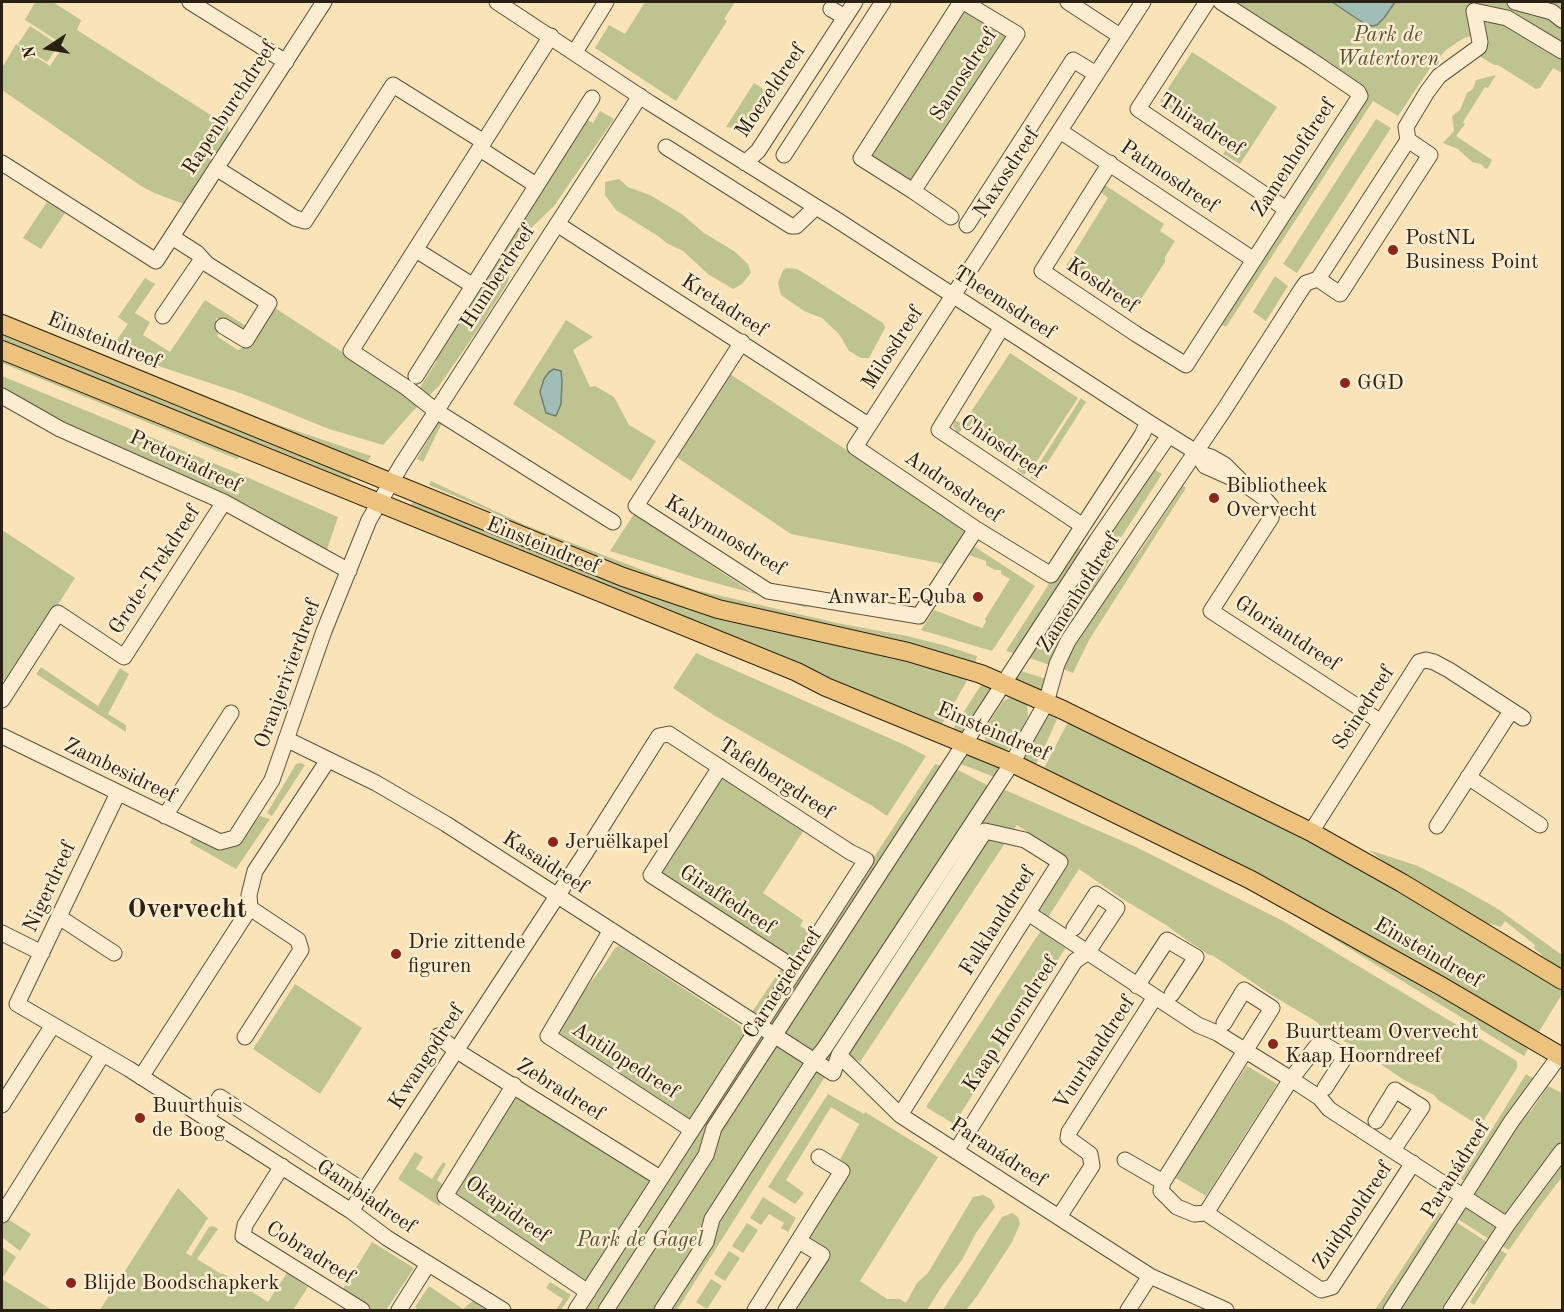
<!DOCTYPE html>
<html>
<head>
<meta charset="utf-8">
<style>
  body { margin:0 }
  #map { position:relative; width:1564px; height:1312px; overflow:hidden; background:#fae3b7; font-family:"Old Standard TT",serif }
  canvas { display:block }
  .frame { position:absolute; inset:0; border:3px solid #2a2014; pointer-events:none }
  .north { position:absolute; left:18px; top:18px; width:60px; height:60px; -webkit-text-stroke:4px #fcedd0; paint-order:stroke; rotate:258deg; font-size:16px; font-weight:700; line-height:24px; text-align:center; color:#2a2014 }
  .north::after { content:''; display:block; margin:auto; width:21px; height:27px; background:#2a2014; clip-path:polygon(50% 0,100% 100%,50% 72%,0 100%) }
</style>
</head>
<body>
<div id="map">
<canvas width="1564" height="1312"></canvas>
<div class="frame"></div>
<div class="north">N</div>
</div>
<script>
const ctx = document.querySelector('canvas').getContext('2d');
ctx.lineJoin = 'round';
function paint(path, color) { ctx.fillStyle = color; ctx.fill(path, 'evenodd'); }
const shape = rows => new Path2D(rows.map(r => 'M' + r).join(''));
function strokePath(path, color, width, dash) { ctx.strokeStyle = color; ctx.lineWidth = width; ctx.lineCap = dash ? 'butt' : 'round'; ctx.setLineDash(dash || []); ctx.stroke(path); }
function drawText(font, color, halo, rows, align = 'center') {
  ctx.font = font + ' "Old Standard TT",serif'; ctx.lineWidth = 5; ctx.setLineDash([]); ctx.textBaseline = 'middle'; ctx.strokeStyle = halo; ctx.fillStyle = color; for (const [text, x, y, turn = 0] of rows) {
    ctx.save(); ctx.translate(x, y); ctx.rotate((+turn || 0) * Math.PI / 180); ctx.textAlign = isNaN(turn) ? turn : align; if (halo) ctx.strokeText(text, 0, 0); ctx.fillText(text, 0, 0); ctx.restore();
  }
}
const green = shape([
  [35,2,53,2,81,20,77,30,228,126,229,134,184,204,154,193,141,186,2,90,2,68,16,44,50,66,64,45,25,20],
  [645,2,735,2,724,19,727,21,676,101,595,48,609,25,625,34],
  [1231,2,1562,2,1562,73,1553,68,1540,88,1536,89,1498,65,1494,65,1481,57,1479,52,1487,39,1486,32,1464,38,1446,50,1432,65,1398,116,1373,101,1226,327,1218,322,1366,88],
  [965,7,1011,35,913,184,868,157],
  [30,26,59,45,47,62,18,44],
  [1192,52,1277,107,1240,164,1223,154,1228,146,1160,104,1161,99],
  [1496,75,1488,88,1485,87,1463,122,1465,124,1456,136,1492,160,1488,168,1486,169,1481,164,1472,162,1458,149,1443,143,1454,131,1452,116,1460,110,1467,93,1473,89,1476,80],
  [754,83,771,94,755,119,745,128,739,129,726,127],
  [600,111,614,119,554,206,530,229,512,260,508,282,479,328,439,386,412,412,383,445,329,429,243,394,110,350,128,324,118,317,145,278,155,284,135,313,150,322,143,335,170,352,205,300,246,326,241,333,216,318,218,337,238,350,245,346,272,306,413,398,437,361,431,357,584,118,593,123],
  [1376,119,1391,128,1297,273,1283,264],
  [619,179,628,187,650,195,683,215,704,233,734,251,748,264,751,273,742,284,733,289,708,274,683,251,668,244,658,236,616,210,605,195,605,182],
  [1105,185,1164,224,1160,231,1175,241,1165,257,1165,262,1134,310,1066,266,1108,198,1101,192],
  [47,202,65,213,41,249,23,238],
  [787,268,797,269,812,278,883,323,885,328,869,358,861,358,849,351,839,334,822,318,804,311,781,295,778,283,783,270],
  [1275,276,1288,286,1266,321,1253,312],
  [2,313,273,423,371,456,366,465,2,316],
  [566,320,593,337,573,350,590,387,595,386,614,397,629,425,656,441,631,481,513,404],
  [2,332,353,474,350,480,259,443,212,430,2,344],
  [1010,353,1078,398,1031,470,1029,469,1024,475,1017,470,1021,464,1028,469,1029,467,964,426,958,434,953,426,955,420,963,424],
  [2,357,244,454,237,459,2,363],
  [727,372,966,528,944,564,791,534,672,454],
  [2,376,235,472,338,517,322,564,314,557,309,540,246,504,138,458,95,435,75,429,2,389],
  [1081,398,1086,402,1036,481,1030,478],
  [439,421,442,423,423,462,417,459],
  [1152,468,1162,474,1120,539,1102,575,1064,636,1050,665,1029,658],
  [431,481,525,525,676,583,696,590,837,623,907,636,943,645,977,656,975,666,694,596,523,529,488,510,429,485],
  [1183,486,1186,488,1089,640,1073,673,1063,669,1079,637,1116,581,1139,553],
  [413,502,469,523,876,651,969,677,941,726,408,509],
  [634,514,750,591,798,602,808,608,697,578,610,551],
  [2,530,75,578,7,683,2,679],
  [1074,545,1081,549,1077,559,1016,654,1006,651],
  [975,547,1035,586,992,651,921,630,934,610,982,628,986,622,985,619,1010,579,1001,574,1001,570,995,570,986,565,986,561,969,555],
  [696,653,907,746,926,756,887,816,874,807,712,714,673,688],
  [41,667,98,706,120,668,129,674,108,714,126,725,126,732,36,674],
  [1021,671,1046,679,1046,695,1014,682],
  [981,685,992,688,964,735,952,730],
  [1017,697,1023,700,1027,705,1028,716,1017,739,1008,749,1002,751,986,743,983,732,1003,701,1009,698],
  [1046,714,1057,719,1045,746,1034,768,1017,760],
  [1069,720,1341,855,1562,987,1562,994,1537,1035,1042,772],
  [969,751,1001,765,994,777,961,764],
  [301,763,305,765,272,816,267,813,296,764],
  [935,764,945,767,947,764,1002,793,1005,790,1136,847,1283,921,1517,1061,1517,1068,1480,1126,1438,1100,1434,1095,1404,1080,1363,1052,1323,1029,1317,1022,1273,996,1212,955,1209,955,1188,941,1166,925,1121,898,1079,869,1047,919,1036,910,1064,857,1017,825,860,1062,842,1050,677,1310,581,1310,595,1289,445,1196,514,1085,660,1178,692,1131,548,1036,602,968,615,948,619,946,742,1027,787,960,651,875,720,767,808,824,763,893,803,920,800,926,821,938],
  [260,816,270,819,236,869,190,843,193,836,221,848,235,846,241,841],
  [1369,850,1418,866,1463,889,1498,909,1562,955,1562,973,1534,948,1535,945,1505,921,1501,927,1473,919,1401,875],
  [1295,915,1522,1044,1528,1049,1524,1056],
  [1043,927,1068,944,954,1124,926,1107],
  [295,984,362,1028,320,1094,253,1049],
  [1247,1066,1277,1084,1206,1196,1174,1177],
  [1526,1074,1535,1079,1468,1183,1461,1179],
  [1548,1086,1562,1093,1562,1140,1544,1163,1511,1212,1506,1215,1501,1215,1475,1199,1472,1192,1516,1120,1531,1111],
  [828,1094,864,1114,865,1112,938,1157,860,1281,887,1299,900,1299,906,1303,917,1283,928,1273,973,1197,983,1195,991,1199,995,1207,976,1233,962,1260,942,1286,927,1310,784,1310,821,1253,798,1239,859,1124,831,1107,786,1180,804,1193,795,1204,768,1187],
  [415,1152,423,1157,416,1169,432,1179,443,1162,446,1164,437,1180,445,1186,443,1200,439,1206,398,1179],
  [1562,1158,1562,1177,1536,1211,1509,1250,1498,1244],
  [178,1188,208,1218,186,1253,191,1256,209,1227,213,1226,218,1229,197,1259,221,1274,222,1273,268,1302,287,1273,308,1287,293,1310,100,1310],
  [763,1197,796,1218,788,1232,781,1228,784,1223,769,1214,761,1225,750,1218],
  [1465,1207,1469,1207,1497,1227,1492,1241,1455,1217],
  [1439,1212,1446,1217,1387,1310,1375,1310],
  [1012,1213,1018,1217,1020,1224,1012,1242,977,1296,966,1310,943,1310,1002,1217],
  [8,1219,31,1234,20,1251,2,1237,2,1223,3,1220],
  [1453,1220,1490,1244,1446,1310,1395,1310],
  [747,1223,758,1230,743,1253,732,1246],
  [372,1242,414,1268,386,1310,370,1310,341,1292],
  [2,1247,16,1257,2,1279,52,1310,2,1310],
  [1497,1248,1507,1254,1474,1305,1470,1302,1488,1273,1487,1269],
  [729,1251,740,1258,725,1281,714,1274],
  [711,1279,722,1286,707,1309,696,1302],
  [550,1282,571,1295,561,1310,556,1310,563,1299,546,1288],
  [429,1286,463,1309,474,1300,486,1310,419,1310,415,1307]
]);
const water = shape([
  [1332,2,1395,2,1384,18,1377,25,1372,26,1365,24,1332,2],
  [554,369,561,371,562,381,561,404,556,416,546,413,540,392,544,379,549,372,554,369]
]);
const minor = shape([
  [190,2,286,62],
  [497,2,650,103,837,220,1148,422,1196,452,1211,457,1225,465,1243,483],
  [961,2,861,158,913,191,1017,34,964,2],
  [1068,2,1120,36],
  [1143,2,855,447,976,529,1051,575,1142,435,1148,422],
  [1207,2,1138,109,1286,209],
  [1515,2,1552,12,1562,20],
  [831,9,845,17],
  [1474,11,1507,18,1562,51],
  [551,36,351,351,407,388,436,411,613,522],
  [575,52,606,2],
  [1060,131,1254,260],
  [666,147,791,226,796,226,816,207],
  [480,149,536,185],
  [784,155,883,2],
  [2,163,156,261,324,2],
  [745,163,758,151,855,2],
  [1110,163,1042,271,1136,334,1186,365,1360,96,1358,92,1311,60,1221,2],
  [216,168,295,218,305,221,393,85,484,142],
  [913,191,951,217],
  [557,224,868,425],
  [967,225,1073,60,1096,74],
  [172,237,197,253,207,264,269,303,246,340,223,326],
  [416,250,472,285],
  [1318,279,1340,294,1430,155,1408,140],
  [163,316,202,259],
  [1002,327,939,430,1083,526],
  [742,342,636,506,768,591,919,616,976,529],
  [416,376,592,98],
  [2,396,60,429,224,502,349,571],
  [1196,452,1205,466,1243,483,1263,497,1271,506,1272,513,1271,518,1211,611,1381,722],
  [2,700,58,613,124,657,224,502],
  [2,736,220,842,235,838,272,780,324,631,369,520,402,464,640,96],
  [286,739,376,783,446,824,833,1073,839,1055,900,1115,1150,1276,1226,1310],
  [720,767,651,875,796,969],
  [1468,777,1540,825],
  [118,793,17,1004,129,1069,351,1211,387,1238,503,1310],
  [165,816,231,713],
  [1437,826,1511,711],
  [1311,832,1419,662,1426,660,1434,662,1449,670,1523,718],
  [1028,913,1198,1025,1217,1033,1291,1079,1320,1098,1329,1109,1507,1225],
  [59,917,114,953],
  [611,930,548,1036,692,1130],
  [2,933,42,953],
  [1137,986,1167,940,1196,957,1172,994],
  [1224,1023,1244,990,1272,1008,1163,1182,1161,1191,1177,1207,1194,1214,1206,1213,1321,1290,1332,1287,1413,1163],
  [438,1036,457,1051,660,1178],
  [245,1037,301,950,298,940,250,908],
  [839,1055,985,831,1025,840,1060,862,900,1115],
  [141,1077,250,908,249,895,255,871,328,760],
  [514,1085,445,1196,588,1292],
  [2,1105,53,1025],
  [206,1119,220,1097,364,1191],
  [1376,1121,1395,1090,1422,1107,1393,1150],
  [956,1151,1075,961,1087,953,1117,908,1096,894,1074,928],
  [1125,1160,1163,1182],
  [282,1166,245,1225,243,1236,362,1310],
  [351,1211,586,852,659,736,669,734,850,852,866,860,576,1310],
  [1206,1213,1291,1079,1320,1042,1345,1057,1325,1088],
  [2,1215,103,1054],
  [1059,1217,1092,1166,1090,1154,1068,1138,1069,1132,1155,997],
  [399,1310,428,1264],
  [606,1310,706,1155,714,1128,1097,540,1169,435],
  [662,1310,706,1242,712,1219,814,1061,824,1049,1012,763,1046,703,1057,664,1068,641,1224,410,1301,290,1306,283,1318,279,1408,140,1406,127,1427,92,1439,76,1479,47,1480,42,1474,11],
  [755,1310,842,1171,819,1157],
  [786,1310,822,1255,799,1241],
  [1128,1310,1150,1276],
  [1391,1310,1511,1122,1560,1055],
  [1451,1310,1507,1225,1562,1151]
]);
const major = shape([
  [2,324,623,577,718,609,908,652,981,674,1063,710,1311,832,1402,883,1562,980],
  [2,350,797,672,826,687,1012,763,1251,880,1441,986,1562,1057]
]);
const markers = [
  [1393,250,6,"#8f2418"],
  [1345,383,6,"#8f2418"],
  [1214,498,6,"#8f2418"],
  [978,597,6,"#8f2418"],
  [553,842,6,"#8f2418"],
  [396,954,6,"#8f2418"],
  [1273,1044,6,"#8f2418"],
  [140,1118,6,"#8f2418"],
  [71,1283,6,"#8f2418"]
];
const parkNames = [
  ["Park de",1388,35],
  ["Watertoren",1388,59],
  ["Park de Gagel",640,1240]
];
const streetNames = [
  ["Samosdreef",964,75,-57],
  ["Moezeldreef",771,91,-56],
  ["Rapenburchdreef",230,108,-57],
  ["Thiradreef",1201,125,33],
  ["Zamenhofdreef",1294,158,-57],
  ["Naxosdreef",1007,173,-57],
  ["Patmosdreef",1169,177,34],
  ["Humberdreef",498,277,-57],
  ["Kosdreef",1102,286,34],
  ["Theemsdreef",1004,303,33],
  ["Kretadreef",724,306,33],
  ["Einsteindreef",104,341,22],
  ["Milosdreef",893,348,-57],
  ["Chiosdreef",1002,447,34],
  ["Pretoriadreef",185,462,25],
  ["Androsdreef",953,487,34],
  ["Kalymnosdreef",725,536,31],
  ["Einsteindreef",543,546,22],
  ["Grote-Trekdreef",155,570,-57],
  ["Zamenhofdreef",1079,593,-58],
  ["Gloriantdreef",1287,634,33],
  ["Oranjerivierdreef",288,674,-70],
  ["Seinedreef",1364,708,-57],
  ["Einsteindreef",993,732,23],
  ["Zambesidreef",120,771,26],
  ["Tafelbergdreef",776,779,33],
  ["Kasaidreef",545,863,33],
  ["Nigerdreef",50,887,-65],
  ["Giraffedreef",727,900,33],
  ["Falklanddreef",998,921,-58],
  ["Einsteindreef",1428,953,30],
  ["Carnegiedreef",783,984,-57],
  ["Kaap Hoorndreef",1011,1024,-57],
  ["Vuurlanddreef",1095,1053,-57],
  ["Kwangodreef",427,1057,-57],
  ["Antilopedreef",625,1061,33],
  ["Zebradreef",560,1090,32],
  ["Paranádreef",998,1153,33],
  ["Paranádreef",1456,1170,-58],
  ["Gambiadreef",366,1197,34],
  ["Okapidreef",507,1210,36],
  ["Zuidpooldreef",1353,1216,-56],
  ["Cobradreef",310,1253,32]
];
const poiNames = [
  ["PostNL",1405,238],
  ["Business Point",1405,262],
  ["GGD",1357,383],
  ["Bibliotheek",1226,486],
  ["Overvecht",1226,510],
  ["Anwar-E-Quba",966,597,"right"],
  ["Jeruëlkapel",565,842],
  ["Drie zittende",408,942],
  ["figuren",408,966],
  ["Buurtteam Overvecht",1285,1032],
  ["Kaap Hoorndreef",1285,1056],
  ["Buurthuis",152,1106],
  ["de Boog",152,1130],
  ["Blijde Boodschapkerk",83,1283]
];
const districtNames = [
  ["Overvecht",187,910]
];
paint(green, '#bec48f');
paint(water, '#a0bdb6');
strokePath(water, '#717e75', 1.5);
strokePath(minor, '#5e513d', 17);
strokePath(major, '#2a2014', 20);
strokePath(minor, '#fcedd0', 15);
strokePath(major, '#edc27c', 18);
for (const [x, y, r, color] of markers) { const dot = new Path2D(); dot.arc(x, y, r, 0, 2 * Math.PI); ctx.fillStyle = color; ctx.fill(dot); strokePath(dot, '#fcedd0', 2); }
drawText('italic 21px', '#565139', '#fcedd0', parkNames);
drawText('21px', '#2a2014', '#fcedd0', streetNames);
drawText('21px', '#2a2014', '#fcedd0', poiNames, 'left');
drawText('bold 27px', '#2a2014', '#fcedd0', districtNames);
</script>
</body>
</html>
